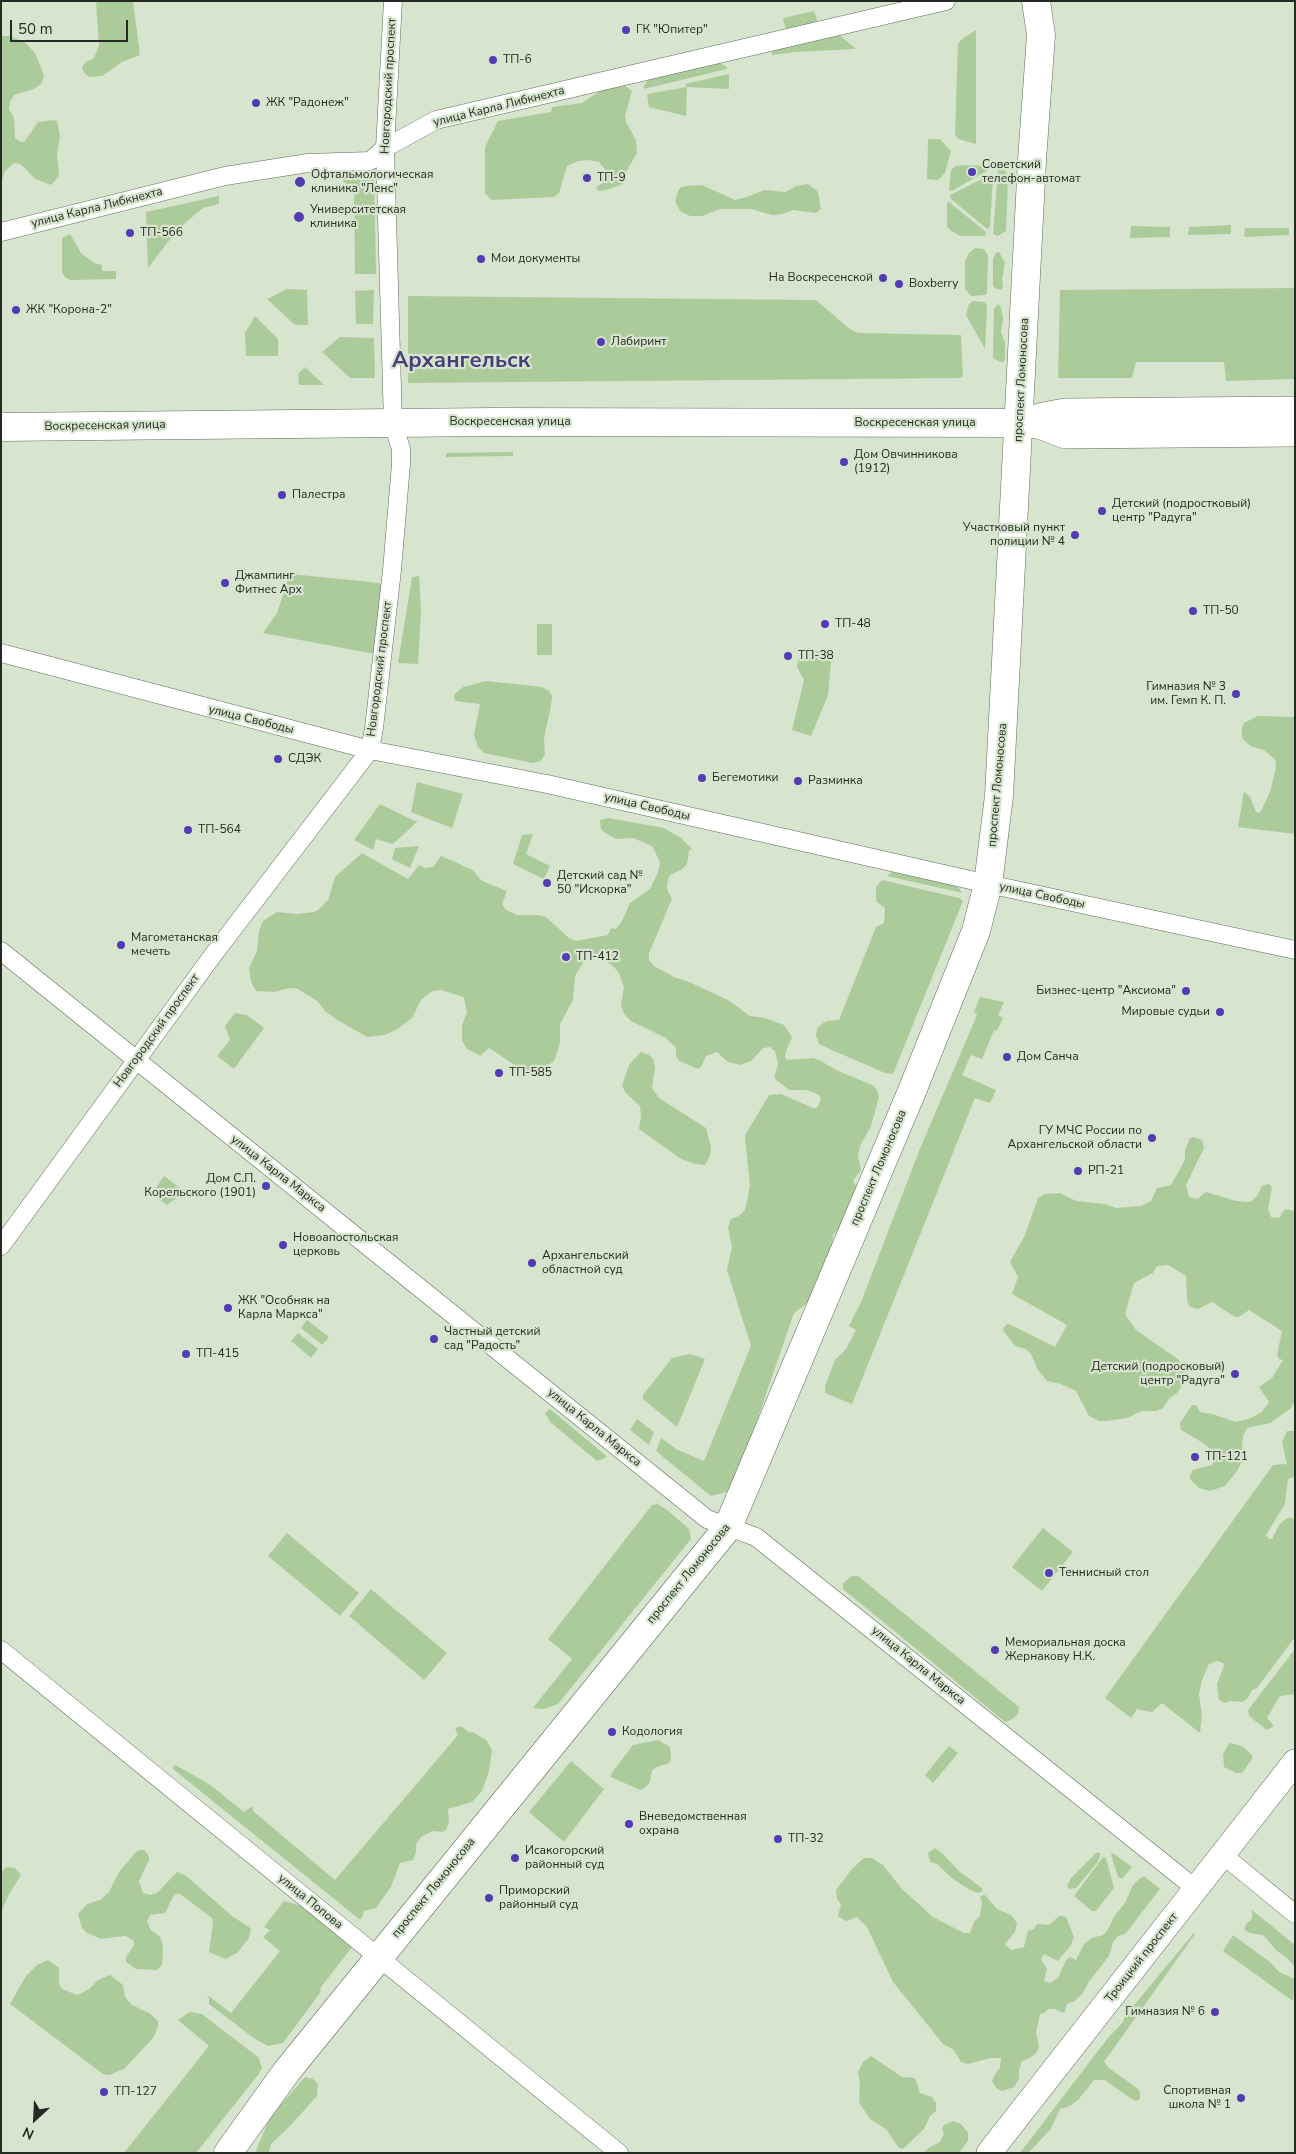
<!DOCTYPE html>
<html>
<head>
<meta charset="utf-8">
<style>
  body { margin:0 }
  #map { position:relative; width:1296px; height:2154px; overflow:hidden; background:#d7e5cf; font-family:"Nunito Sans",sans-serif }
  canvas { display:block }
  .frame { position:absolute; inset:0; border:2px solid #252a22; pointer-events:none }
  .north { position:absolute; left:10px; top:2094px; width:50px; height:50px; -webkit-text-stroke:4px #d7e5cf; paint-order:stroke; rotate:205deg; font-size:14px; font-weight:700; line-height:20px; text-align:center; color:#252a22 }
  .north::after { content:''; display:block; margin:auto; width:18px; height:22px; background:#252a22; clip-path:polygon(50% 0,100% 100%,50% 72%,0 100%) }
  .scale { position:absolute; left:10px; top:20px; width:118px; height:22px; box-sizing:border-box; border:2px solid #252a22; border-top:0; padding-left:6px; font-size:15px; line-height:18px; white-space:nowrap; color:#252a22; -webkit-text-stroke:4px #d7e5cf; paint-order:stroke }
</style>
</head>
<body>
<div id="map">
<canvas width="1296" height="2154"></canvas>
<div class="frame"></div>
<div class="north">N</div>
<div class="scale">50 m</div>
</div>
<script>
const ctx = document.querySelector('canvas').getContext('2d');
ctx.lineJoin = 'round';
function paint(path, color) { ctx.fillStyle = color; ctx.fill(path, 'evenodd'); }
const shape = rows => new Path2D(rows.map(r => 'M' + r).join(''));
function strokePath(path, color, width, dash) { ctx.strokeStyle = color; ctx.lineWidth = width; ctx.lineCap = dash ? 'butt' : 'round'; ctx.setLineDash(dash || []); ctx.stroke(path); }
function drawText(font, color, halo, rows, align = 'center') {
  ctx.font = font + ' "Nunito Sans",sans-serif'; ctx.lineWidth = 4.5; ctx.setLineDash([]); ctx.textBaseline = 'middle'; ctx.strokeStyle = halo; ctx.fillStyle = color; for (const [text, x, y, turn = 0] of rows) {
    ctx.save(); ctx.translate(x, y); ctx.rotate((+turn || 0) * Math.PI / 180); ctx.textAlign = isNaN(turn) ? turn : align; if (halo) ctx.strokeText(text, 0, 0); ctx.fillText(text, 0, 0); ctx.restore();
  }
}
const green = shape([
  [96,1,133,1,140,55,122,62,102,76,89,77,84,73,82,67,86,62,94,58,99,46],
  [814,11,817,19,815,28,790,33,785,27,783,18],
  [976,30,976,144,958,139,955,134,958,44,962,39],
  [836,32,856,49,795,52,772,55,771,46],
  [1,36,10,36,25,42,35,53,42,70,44,77,41,84,34,89,14,95,10,102,9,109,14,118,15,138,21,142,25,141,38,122,54,120,57,121,60,136,57,154,59,176,51,185,35,179,25,168,18,163,14,163,5,171,1,183],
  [716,61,727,67,727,69,644,89,644,86,650,77],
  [729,74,729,89,687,87,686,116,649,107,647,94,687,87,685,84],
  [624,85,632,91,625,116,626,122,636,140,637,153,626,172,625,181,621,185,606,190,598,191,596,187,603,183,605,169,599,162,588,160,578,161,567,166,559,193,554,197,492,200,485,194,485,147,498,121,551,112,552,107,582,103,603,89],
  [928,139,940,139,951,151,945,173,938,180,927,179],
  [964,165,988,166,990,169,952,191,949,190,951,170,956,166],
  [369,166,374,170,376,274,355,274,354,191,341,179,346,169],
  [998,168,1005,170,1008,176,1006,231,998,236,993,234],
  [990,175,993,177,990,227,987,229,951,199,950,195],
  [808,184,818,192,821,209,816,213,793,210,783,214,772,215,751,209,720,209,702,216,690,216,680,211,675,201,678,191,681,187,686,186,702,185,735,200,750,196,764,190,786,192,796,186],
  [219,196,219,204,203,208,177,230,148,268,146,212],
  [949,202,986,232,985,236,960,236,950,230,947,226,947,203],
  [1231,225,1231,234,1188,235,1189,227],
  [1131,226,1170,227,1170,237,1130,238],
  [1245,228,1289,228,1289,235,1244,237],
  [70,234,81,253,94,263,102,265,102,271,116,271,116,279,70,280,65,277,62,272,62,238],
  [975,248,984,249,988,256,987,293,985,295,971,296,965,289,965,261,969,253],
  [999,252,1005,263,1002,280,1003,287,1001,290,995,288,993,285,993,259,996,253],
  [1295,288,1295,379,1226,381,1224,362,1136,362,1132,378,1058,378,1060,290],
  [287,289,307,290,308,325,295,325,267,299],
  [374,290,373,324,356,324,355,291],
  [408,296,816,300,850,329,858,333,961,335,963,376,959,378,408,383],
  [973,301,984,302,987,305,985,349,966,315,969,304],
  [998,304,1001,307,1003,319,1001,332,1005,343,1005,358,1003,363,993,358,994,309],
  [255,316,278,339,278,356,246,356,245,333],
  [340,337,374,338,375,378,350,378,322,352],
  [305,367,324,385,299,385,298,374],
  [513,452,513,456,446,457,446,453],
  [290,574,380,583,382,591,378,624,375,633,375,654,263,633,277,613],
  [419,576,421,611,418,664,398,663,412,577],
  [537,624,552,624,552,655,537,655],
  [800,650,832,652,828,695,811,736,792,730,804,680,797,667],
  [486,681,524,685,542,687,549,691,552,696,551,706,544,738,545,754,541,761,533,763,484,753,478,747,474,735,480,704,455,701,454,695,463,687],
  [1258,716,1295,717,1295,834,1238,827,1244,791,1250,797,1256,812,1260,813,1270,792,1275,772,1276,761,1272,757,1264,750,1250,746,1242,738,1242,728,1244,723],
  [417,782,463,794,452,828,411,812],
  [380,804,417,822,393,844,376,839,373,850,354,840],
  [608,818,664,828,681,838,692,849,689,851,687,864,681,870,670,875,668,879,667,889,672,899,649,953,649,960,654,966,674,977,689,982,728,1000,750,1016,765,1018,784,1025,792,1037,786,1051,785,1058,788,1060,813,1058,821,1061,838,1071,872,1085,877,1090,879,1097,871,1126,860,1146,858,1156,861,1170,853,1181,857,1187,842,1225,833,1235,832,1250,809,1302,794,1313,733,1490,711,1496,656,1451,661,1438,676,1449,704,1461,751,1346,727,1270,732,1247,728,1228,731,1219,739,1216,745,1210,750,1186,745,1137,747,1132,769,1095,781,1094,813,1108,817,1108,819,1104,821,1099,819,1095,807,1090,789,1090,774,1078,778,1064,775,1051,770,1047,763,1048,751,1061,740,1065,728,1062,717,1052,706,1056,701,1067,698,1069,679,1061,676,1055,676,1048,666,1038,631,1021,624,1014,621,1005,624,987,619,973,612,965,594,955,587,956,575,976,573,1000,560,1024,560,1043,554,1061,538,1072,530,1075,489,1048,480,1056,466,1048,462,1040,462,1026,467,1012,464,998,460,996,441,990,432,991,421,1000,412,1018,396,1030,385,1035,367,1037,339,1021,326,1012,317,1001,298,989,290,988,274,992,256,991,251,982,249,968,257,951,259,931,263,921,277,912,297,914,314,912,318,910,328,900,335,877,362,853,408,879,419,865,425,868,433,867,441,856,473,870,482,881,507,891,502,904,506,910,517,915,538,915,546,917,569,938,576,941,608,935,611,928,616,929,622,921,630,903,650,889,658,872,660,862,652,846,633,838,616,839,604,832,601,829,600,820],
  [533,834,526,854,550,866,544,879,513,864,522,835],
  [419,846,410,868,392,859,395,848],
  [892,872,957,885,962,893,887,876],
  [882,880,959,898,963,901,893,1074,885,1073,825,1047,819,1044,816,1036,817,1029,820,1025,827,1021,839,1020,876,927,884,923,885,908,877,902,876,896,876,887],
  [980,997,1004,1002,998,1015,1003,1018,997,1031,994,1030,982,1059,971,1055,962,1075,996,1090,990,1103,975,1098,852,1404,825,1393,825,1386,835,1360,846,1349,856,1330,849,1326,861,1302,919,1151,977,1015,974,1012],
  [235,1013,247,1015,264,1028,234,1069,217,1056,230,1040,225,1026],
  [641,1052,649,1055,653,1059,655,1068,652,1088,659,1098,706,1128,711,1147,710,1156,705,1165,695,1164,681,1159,639,1129,641,1116,640,1106,626,1093,622,1086,629,1065],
  [1194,1137,1202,1140,1204,1148,1186,1185,1189,1197,1197,1199,1206,1192,1236,1201,1248,1202,1252,1201,1257,1196,1262,1186,1269,1184,1272,1187,1268,1209,1271,1217,1279,1218,1285,1209,1295,1211,1295,1400,1290,1409,1270,1423,1247,1428,1243,1436,1241,1463,1237,1471,1225,1486,1210,1491,1199,1488,1190,1479,1190,1476,1193,1470,1212,1465,1215,1459,1214,1452,1203,1443,1181,1430,1180,1423,1192,1405,1196,1405,1200,1412,1212,1414,1236,1422,1251,1418,1262,1412,1269,1402,1259,1387,1272,1378,1283,1360,1279,1359,1277,1355,1282,1331,1249,1310,1239,1317,1235,1317,1212,1302,1198,1309,1191,1307,1188,1305,1187,1298,1186,1276,1168,1265,1157,1266,1153,1273,1134,1283,1125,1314,1136,1330,1179,1360,1184,1372,1184,1381,1178,1392,1169,1399,1163,1408,1156,1411,1142,1411,1127,1418,1107,1421,1099,1421,1089,1416,1076,1391,1061,1384,1047,1381,1038,1370,1031,1354,1026,1349,1015,1346,1003,1330,1004,1327,1007,1324,1011,1325,1055,1347,1067,1325,1012,1294,1018,1277,1010,1262,1025,1235,1038,1198,1045,1194,1060,1193,1076,1201,1105,1204,1116,1208,1141,1206,1151,1201,1157,1188,1171,1185,1185,1160,1185,1150,1190,1138],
  [164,1176,185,1192,167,1205,152,1194],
  [307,1320,329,1337,322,1345,301,1328],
  [298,1333,318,1349,311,1358,291,1341],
  [690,1354,705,1359,677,1427,643,1399,643,1395,672,1358],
  [550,1409,604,1454,607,1457,597,1461,550,1422,545,1413],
  [637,1419,654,1432,649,1445,630,1430],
  [1287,1431,1295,1431,1295,1477,1288,1479,1285,1504,1266,1535,1269,1539,1272,1539,1279,1525,1286,1519,1290,1517,1295,1520,1295,1637,1257,1688,1252,1690,1248,1698,1242,1702,1230,1701,1225,1703,1219,1700,1217,1684,1224,1666,1223,1663,1217,1661,1209,1664,1202,1680,1199,1694,1202,1716,1200,1733,1162,1703,1152,1712,1137,1709,1131,1718,1105,1698,1273,1465,1287,1464,1282,1442],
  [657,1504,666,1509,689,1529,691,1539,558,1704,544,1709,533,1708,572,1659,548,1639,652,1505],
  [1043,1528,1073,1552,1042,1591,1012,1567],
  [287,1533,359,1593,340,1616,268,1556],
  [852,1576,858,1576,1019,1707,1018,1714,1011,1720,1005,1722,843,1589,843,1583],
  [371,1589,447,1653,424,1680,349,1616],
  [1295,1649,1295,1694,1280,1696,1267,1718,1274,1726,1267,1730,1249,1716,1248,1710],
  [461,1726,470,1733,473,1732,486,1740,492,1750,489,1771,482,1791,472,1802,448,1809,449,1822,446,1830,443,1832,433,1831,422,1836,416,1844,416,1852,413,1860,400,1863,391,1887,376,1908,364,1911,362,1918,359,1919,173,1769,174,1765,177,1766,209,1784,244,1812,253,1806,253,1811,335,1880,458,1735,455,1728],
  [658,1740,670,1747,671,1760,668,1764,659,1766,652,1770,650,1782,645,1788,640,1790,611,1777,611,1774,633,1745],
  [1229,1743,1242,1746,1252,1755,1252,1759,1242,1773,1236,1773,1224,1767,1223,1754],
  [949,1746,958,1753,933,1783,925,1775],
  [571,1761,604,1789,564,1842,529,1812],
  [935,1848,942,1853,960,1872,982,1888,983,1891,978,1893,970,1890,953,1879,937,1864,930,1862,928,1853],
  [140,1850,144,1850,149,1856,149,1860,139,1881,143,1893,151,1895,157,1893,177,1872,185,1875,232,1916,249,1927,251,1930,249,1938,238,1952,226,1959,209,1952,213,1923,212,1918,180,1894,176,1894,173,1897,165,1913,150,1915,147,1922,151,1930,160,1937,163,1945,162,1965,157,1970,136,1969,126,1962,126,1957,134,1945,134,1941,129,1938,125,1936,101,1939,87,1933,82,1928,78,1914,87,1904,100,1900,109,1892,119,1872,136,1852],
  [1097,1852,1101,1854,1097,1863,1076,1888,1069,1889,1067,1886,1071,1878],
  [1113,1853,1132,1867,1122,1879,1118,1877,1111,1855],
  [1103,1857,1106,1858,1114,1888,1096,1911,1092,1911,1074,1896],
  [864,1858,872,1858,883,1865,902,1889,933,1917,964,1933,970,1933,974,1922,980,1916,982,1902,980,1896,985,1895,997,1909,1011,1915,1017,1923,1015,1932,1005,1944,1011,1950,1024,1947,1028,1931,1034,1929,1037,1924,1049,1925,1059,1916,1066,1917,1074,1937,1071,1945,1058,1961,1044,1954,1041,1959,1047,1969,1044,1981,1050,1983,1058,1978,1066,1960,1070,1957,1076,1960,1084,1944,1092,1938,1103,1935,1107,1931,1115,1915,1125,1903,1133,1885,1139,1879,1144,1876,1160,1889,1126,1933,1117,1937,1113,1942,1109,1956,1088,1983,1083,1993,1075,2001,1067,2004,1064,2013,1055,2009,1048,2009,1044,2013,1040,2014,1036,2032,1039,2047,1037,2052,1030,2058,1022,2061,1019,2070,1019,2079,1014,2087,1002,2091,996,2088,992,2081,995,2074,1000,2068,1001,2058,990,2058,968,2064,961,2062,954,2050,943,2044,893,1982,867,1927,857,1917,846,1921,838,1916,841,1904,837,1899,836,1890,852,1869],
  [6,1867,15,1868,21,1875,9,1894,1,1912,1,1873],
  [284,1901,302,1906,353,1946,321,1987,320,1993,283,2043,268,2046,255,2039,209,2004,209,1998,206,1994,231,2013,280,1951,263,1937,270,1930,264,1927],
  [1252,1910,1295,1945,1295,1967,1288,1959,1276,1950,1263,1935,1250,1933,1244,1930,1246,1924,1252,1919],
  [1194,1933,1195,1934,1104,2062,1110,2069,1137,2088,1140,2093,1140,2099,1136,2101,1130,2098,1105,2080,1094,2080,1078,2100,1070,2106,1060,2109,1050,2130,1033,2148,1028,2153,1020,2153,1107,2039,1123,2022,1125,2016],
  [1233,1935,1270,1962,1279,1972,1295,1979,1293,2001,1223,1951],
  [48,1960,59,1968,59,1984,62,1989,77,1995,89,1989,98,1980,110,1975,123,1985,125,1997,132,2005,149,2013,158,2021,158,2027,153,2038,124,2069,109,2075,103,2074,10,2004,26,1976,37,1965],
  [190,2012,202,2014,258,2057,262,2068,258,2075,196,2153,124,2153,209,2046,178,2020],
  [871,2056,902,2077,915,2078,920,2093,932,2097,936,2103,936,2111,930,2116,924,2129,903,2149,899,2148,886,2129,870,2119,859,2102,860,2084,858,2072,863,2062],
  [305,2077,313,2079,318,2084,317,2096,289,2127,271,2144,269,2153,255,2153,270,2117],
  [953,2121,961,2124,968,2133,968,2141,959,2153,923,2153,930,2147,940,2142,944,2134,942,2128,944,2125]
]);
const street = shape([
  [1,232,225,176,308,163,370,161,385,148,436,120,946,1],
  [1,653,370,750,547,784,988,884,1295,950],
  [1,951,707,1519,756,1537,1196,1889],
  [1,1246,213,955,370,750,374,728,392,570,401,464,401,449,393,423,385,148,393,1],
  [1,1650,619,2153],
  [1223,1855,1295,1914]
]);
const secondary = shape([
  [1021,422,1043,415,1065,411,1295,409],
  [1019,423,1042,427,1065,436,1295,434],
  [989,2153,1295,1762]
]);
const primary = shape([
  [1,427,492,422,1019,423],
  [228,2153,287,2071,728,1527,912,1091,976,931,988,884,999,796,1032,160,1041,35,1036,1]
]);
const markers = [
  [626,30,5,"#533bb3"],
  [493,60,5,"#533bb3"],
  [256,103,5,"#533bb3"],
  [972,172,5,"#533bb3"],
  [587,178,5,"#533bb3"],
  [300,182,6,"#533bb3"],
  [299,217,6,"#533bb3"],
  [130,233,5,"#533bb3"],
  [481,259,5,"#533bb3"],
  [883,278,5,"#533bb3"],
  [899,284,5,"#533bb3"],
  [16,310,5,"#533bb3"],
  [601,342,5,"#533bb3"],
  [844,462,5,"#533bb3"],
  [282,495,5,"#533bb3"],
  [1102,511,5,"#533bb3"],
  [1075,535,5,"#533bb3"],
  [225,583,5,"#533bb3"],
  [1193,611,5,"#533bb3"],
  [825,624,5,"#533bb3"],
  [788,656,5,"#533bb3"],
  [1236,694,5,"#533bb3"],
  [278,759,5,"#533bb3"],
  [702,778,5,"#533bb3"],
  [798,781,5,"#533bb3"],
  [188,830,5,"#533bb3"],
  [547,883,5,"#533bb3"],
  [121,945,5,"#533bb3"],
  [566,957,5,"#533bb3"],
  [1186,991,5,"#533bb3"],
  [1220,1012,5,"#533bb3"],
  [1007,1057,5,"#533bb3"],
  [499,1073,5,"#533bb3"],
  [1152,1138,5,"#533bb3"],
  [1078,1171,5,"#533bb3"],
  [266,1186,5,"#533bb3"],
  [283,1245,5,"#533bb3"],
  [532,1263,5,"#533bb3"],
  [228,1308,5,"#533bb3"],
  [434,1339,5,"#533bb3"],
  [186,1354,5,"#533bb3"],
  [1235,1374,5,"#533bb3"],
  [1195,1457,5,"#533bb3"],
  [1049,1573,5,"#533bb3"],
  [995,1650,5,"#533bb3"],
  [612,1732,5,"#533bb3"],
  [629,1824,5,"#533bb3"],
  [778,1839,5,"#533bb3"],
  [515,1858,5,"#533bb3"],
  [489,1898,5,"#533bb3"],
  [1215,2012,5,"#533bb3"],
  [104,2092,5,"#533bb3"],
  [1241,2098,5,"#533bb3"]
];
const poiNames = [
  ["ГК \"Юпитер\"",636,30],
  ["ТП-6",503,60],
  ["ЖК \"Радонеж\"",266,103],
  ["Советский",982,165],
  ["телефон-автомат",982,179],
  ["Офтальмологическая",311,175],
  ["клиника \"Ленс\"",311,189],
  ["ТП-9",597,178],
  ["Университетская",310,210],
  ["клиника",310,224],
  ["ТП-566",140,233],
  ["Мои документы",491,259],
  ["На Воскресенской",873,278,"right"],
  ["Boxberry",909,284],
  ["ЖК \"Корона-2\"",26,310],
  ["Лабиринт",611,342],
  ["Дом Овчинникова",854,455],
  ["(1912)",854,469],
  ["Палестра",292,495],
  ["Детский (подростковый)",1112,504],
  ["центр \"Радуга\"",1112,518],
  ["Участковый пункт",1065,528,"right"],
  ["полиции № 4",1065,542,"right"],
  ["Джампинг",235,576],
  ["Фитнес Арх",235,590],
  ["ТП-50",1203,611],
  ["ТП-48",835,624],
  ["ТП-38",798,656],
  ["Гимназия № 3",1226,687,"right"],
  ["им. Гемп К. П.",1226,701,"right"],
  ["СДЭК",288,759],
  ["Бегемотики",712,778],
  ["Разминка",808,781],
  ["ТП-564",198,830],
  ["Детский сад №",557,876],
  ["50 \"Искорка\"",557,890],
  ["Магометанская",131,938],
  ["мечеть",131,952],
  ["ТП-412",576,957],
  ["Бизнес-центр \"Аксиома\"",1176,991,"right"],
  ["Мировые судьи",1210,1012,"right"],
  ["Дом Санча",1017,1057],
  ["ТП-585",509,1073],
  ["ГУ МЧС России по",1142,1131,"right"],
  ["Архангельской области",1142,1145,"right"],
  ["РП-21",1088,1171],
  ["Дом С.П.",256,1179,"right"],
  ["Корельского (1901)",256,1193,"right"],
  ["Новоапостольская",293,1238],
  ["церковь",293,1252],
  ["Архангельский",542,1256],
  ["областной суд",542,1270],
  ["ЖК \"Особняк на",238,1301],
  ["Карла Маркса\"",238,1315],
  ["Частный детский",444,1332],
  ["сад \"Радость\"",444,1346],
  ["ТП-415",196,1354],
  ["Детский (подросковый)",1225,1367,"right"],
  ["центр \"Радуга\"",1225,1381,"right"],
  ["ТП-121",1205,1457],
  ["Теннисный стол",1059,1573],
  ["Мемориальная доска",1005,1643],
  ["Жернакову Н.К.",1005,1657],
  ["Кодология",622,1732],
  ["Вневедомственная",639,1817],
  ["охрана",639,1831],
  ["ТП-32",788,1839],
  ["Исакогорский",525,1851],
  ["районный суд",525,1865],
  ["Приморский",499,1891],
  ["районный суд",499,1905],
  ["Гимназия № 6",1205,2012,"right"],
  ["Спортивная",1231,2091,"right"],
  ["школа № 1",1231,2105,"right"],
  ["ТП-127",114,2092]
];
const streetNames = [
  ["Новгородский проспект",389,86,-87],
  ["улица Карла Либкнехта",499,107,-14],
  ["улица Карла Либкнехта",97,208,-14],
  ["проспект Ломоносова",1022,380,-87],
  ["Воскресенская улица",510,422],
  ["Воскресенская улица",915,423],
  ["Воскресенская улица",105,426,-1],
  ["Новгородский проспект",380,669,-83],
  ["улица Свободы",251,720,14],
  ["проспект Ломоносова",998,785,-85],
  ["улица Свободы",647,807,13],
  ["улица Свободы",1042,896,12],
  ["Новгородский проспект",157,1031,-54],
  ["проспект Ломоносова",879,1168,-67],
  ["улица Карла Маркса",278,1174,38],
  ["улица Карла Маркса",594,1428,39],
  ["проспект Ломоносова",689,1574,-51],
  ["улица Карла Маркса",918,1666,39],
  ["проспект Ломоносова",434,1888,-51],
  ["улица Попова",310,1902,39],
  ["Троицкий проспект",1142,1958,-52]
];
const townNames = [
  ["Архангельск",461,362]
];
paint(green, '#accb9b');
strokePath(street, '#5f6b58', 19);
strokePath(secondary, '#5f6b58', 26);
strokePath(primary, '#5f6b58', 29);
strokePath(street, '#fff', 18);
strokePath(secondary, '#fff', 25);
strokePath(primary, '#fff', 28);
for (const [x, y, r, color] of markers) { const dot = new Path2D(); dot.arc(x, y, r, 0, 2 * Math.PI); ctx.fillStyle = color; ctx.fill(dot); strokePath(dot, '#d7e5cf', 2); }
drawText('12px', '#252a22', '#d7e5cf', poiNames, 'left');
drawText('12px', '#252a22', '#d7e5cf', streetNames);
drawText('bold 22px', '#453f7c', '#d7e5cf', townNames);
</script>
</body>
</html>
